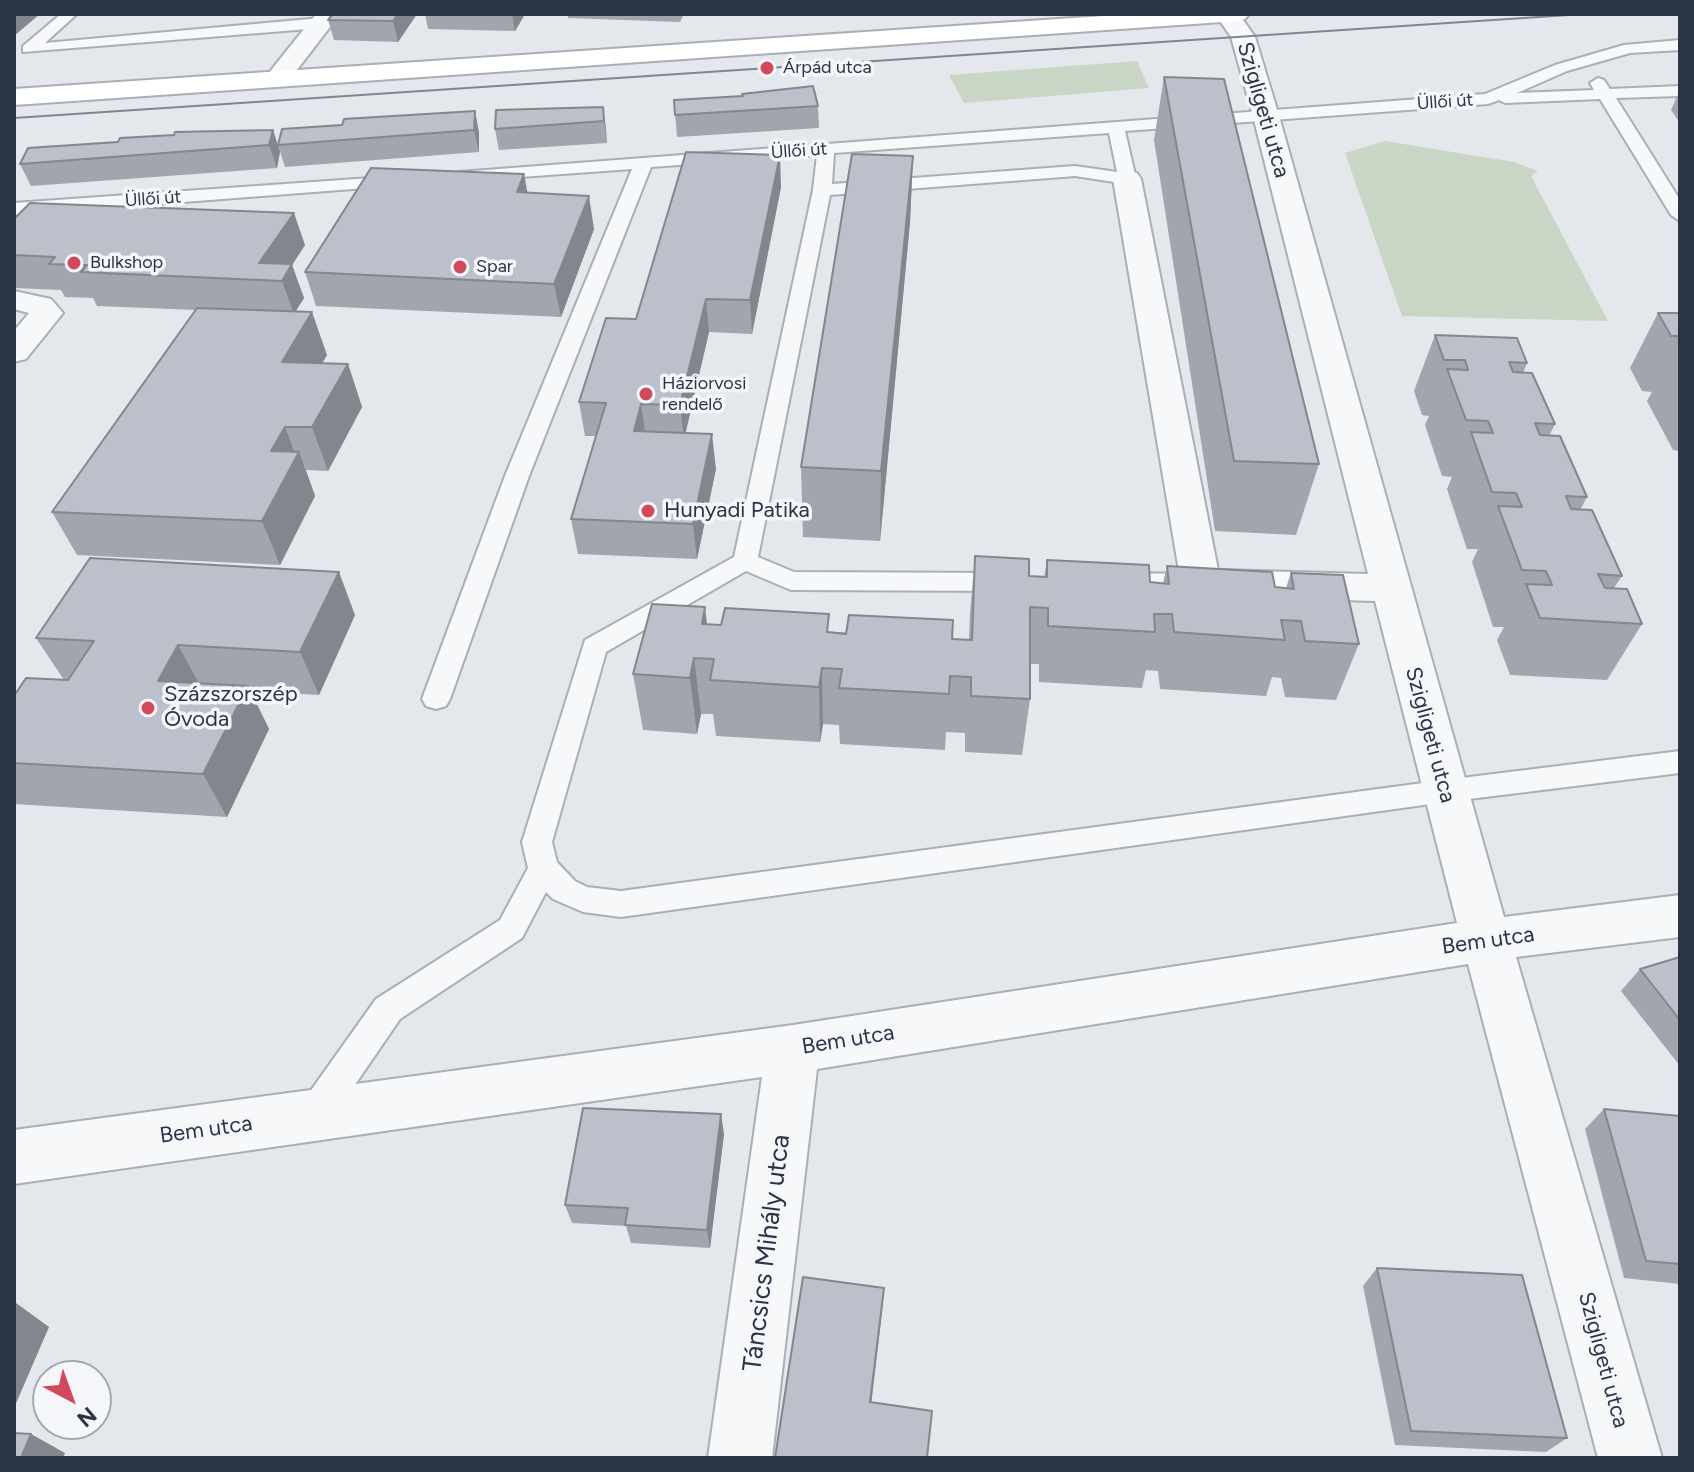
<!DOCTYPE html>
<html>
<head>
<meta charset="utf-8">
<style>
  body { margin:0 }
  #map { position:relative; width:1694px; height:1472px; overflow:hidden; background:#e4e7ec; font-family:Figtree,sans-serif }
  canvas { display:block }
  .frame { position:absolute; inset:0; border:16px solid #2b3445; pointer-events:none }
  .north { position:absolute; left:32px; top:1360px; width:80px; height:80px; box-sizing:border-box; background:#f4f6f9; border:2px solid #a4a8b1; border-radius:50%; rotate:139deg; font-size:22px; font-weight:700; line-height:32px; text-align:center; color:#2b3445 }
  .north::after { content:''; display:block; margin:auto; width:28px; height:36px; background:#d1495b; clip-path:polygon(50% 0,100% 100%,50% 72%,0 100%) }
</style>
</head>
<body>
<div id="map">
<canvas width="1694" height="1472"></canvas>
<div class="frame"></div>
<div class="north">N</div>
</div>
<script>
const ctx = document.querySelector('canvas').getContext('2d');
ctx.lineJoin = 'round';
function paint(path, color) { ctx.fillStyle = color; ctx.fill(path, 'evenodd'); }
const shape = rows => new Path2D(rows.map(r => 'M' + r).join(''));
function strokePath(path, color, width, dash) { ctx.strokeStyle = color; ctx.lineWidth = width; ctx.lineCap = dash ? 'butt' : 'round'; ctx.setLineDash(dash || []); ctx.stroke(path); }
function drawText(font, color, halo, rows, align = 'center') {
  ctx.font = font + ' Figtree,sans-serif'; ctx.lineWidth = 7; ctx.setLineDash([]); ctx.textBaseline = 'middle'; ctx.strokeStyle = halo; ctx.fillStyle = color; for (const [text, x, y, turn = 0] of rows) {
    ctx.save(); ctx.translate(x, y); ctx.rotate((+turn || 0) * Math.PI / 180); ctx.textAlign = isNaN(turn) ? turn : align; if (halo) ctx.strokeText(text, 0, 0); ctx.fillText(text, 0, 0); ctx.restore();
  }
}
const green = shape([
  [1137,61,1149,88,964,103,949,75],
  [1385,141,1514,162,1538,171,1531,176,1608,321,1402,316,1345,153]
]);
const service = shape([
  [61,14,77,14,45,43,321,18,329,23,321,28,23,52,23,46,61,14],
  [1680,40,1680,50,1630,53,1567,71,1517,93,1594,90,1590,83,1598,78,1604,80,1610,89,1680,86,1680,96,1616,98,1680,200,1680,221,1671,215,1600,99,1505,103,1499,100,1488,104,1125,131,1136,179,1127,184,1075,176,830,195,758,557,794,572,1008,573,1017,576,1021,582,1017,588,1008,591,791,590,746,571,606,652,552,842,557,862,575,881,587,887,621,891,1445,780,1680,751,1680,773,1445,802,621,917,583,912,553,899,546,892,522,938,400,1019,326,1127,314,1131,302,1127,297,1115,302,1103,376,999,500,920,528,868,522,842,585,640,734,557,813,190,817,155,651,167,529,476,450,699,446,706,436,709,426,706,422,699,505,476,632,169,465,181,456,176,459,172,1485,94,1555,65,1624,45,1680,40],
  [1109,133,1117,172,1075,166,832,184,834,153,1109,133],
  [399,176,405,177,408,181,405,185,14,215,14,203,399,176],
  [1114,573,1200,574,1209,577,1213,583,1209,589,1200,592,1105,588,1101,582,1105,576,1114,573]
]);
const minor = shape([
  [316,14,340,14,286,84,268,84,264,79,316,14],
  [1239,14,1255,37,1279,116,1504,917,1680,895,1680,937,1516,957,1662,1458,1598,1458,1468,964,817,1069,772,1458,708,1458,762,1077,14,1184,14,1130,793,1025,1457,923,1375,601,1201,596,1187,593,1181,583,1113,179,1117,173,1127,171,1137,173,1141,179,1218,570,1368,574,1253,116,1231,37,1216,15,1239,14],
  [14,291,51,299,63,313,26,359,14,362,14,331,29,313,14,309,14,291]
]);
const secondary = shape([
  [1133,14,1249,14,1245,19,1237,21,14,105,14,89,1133,14]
]);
const tram = shape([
  [14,118,1584,14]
]);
const wall = shape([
  [417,14,398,42,334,40,328,20],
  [425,14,525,14,515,31,428,29],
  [568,14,684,14,680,22,568,18],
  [1164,77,1319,464,1296,535,1215,531,1154,140],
  [1680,90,1680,123,1671,110],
  [743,96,818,106,819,128,677,137,674,100],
  [603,107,607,143,499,150,495,129],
  [475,111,479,133,479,152,285,167,278,145],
  [273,130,280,152,277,168,31,186,20,164],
  [913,156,910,222,880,541,803,537,801,467],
  [781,187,752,334,709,332,685,433,716,469,697,559,578,554,571,519,596,436,585,436,579,402,636,319],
  [527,192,594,229,561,317,316,306,305,272],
  [14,219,305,245,292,265,304,298,295,311,327,355,322,363,348,364,362,407,328,471,306,470,315,496,280,565,77,555,52,512,195,310,97,306,93,298,65,297,61,290,14,288],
  [1658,313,1680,313,1680,451,1673,450,1647,401,1652,392,1642,391,1630,368],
  [1435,335,1527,363,1523,373,1555,424,1549,436,1587,497,1580,510,1622,576,1614,588,1642,624,1607,680,1510,675,1497,640,1504,627,1493,627,1472,562,1478,549,1467,549,1447,489,1452,477,1442,476,1425,425,1429,416,1422,415,1414,391],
  [975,556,1029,576,1044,577,1047,560,1150,582,1163,583,1167,566,1275,587,1286,588,1291,573,1359,644,1336,700,1285,697,1281,678,1272,677,1266,696,1160,689,1158,671,1146,670,1142,688,1039,682,1039,664,1030,664,1030,699,1022,755,965,752,965,733,946,732,945,750,840,744,839,725,823,724,820,742,716,736,713,714,701,714,697,734,643,730,633,674,707,624,969,640,970,613],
  [355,615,319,695,250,691,269,729,227,817,14,804,14,696,64,680,36,638],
  [1680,957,1680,1066,1621,991,1640,969],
  [1604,1109,1680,1116,1680,1284,1624,1278,1585,1129],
  [724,1134,710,1248,631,1243,626,1226,572,1223,565,1205],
  [1377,1268,1567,1438,1546,1452,1395,1445,1363,1286]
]);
const shadedWall = shape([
  [14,14,40,14,14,36],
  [398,14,417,14,398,42,393,21],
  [512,14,525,14,515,31],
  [603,107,606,128,607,143,604,121],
  [475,111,479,133,479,152,474,130],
  [273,130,280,152,277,168,269,145],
  [780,155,781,187,752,334,750,300],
  [913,156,910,222,880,541,881,471],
  [524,174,530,206,517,192],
  [589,196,594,229,561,317,554,284],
  [294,213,305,245,292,265,304,298,294,314,282,281,259,263],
  [706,299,709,332,684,440,680,405],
  [312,312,327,355,298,405,282,362],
  [348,364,362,407,328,471,312,427],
  [641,404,646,438,634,431],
  [285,427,296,456,299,452,315,496,280,565,262,521,271,451],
  [712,434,716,469,697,559,693,524],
  [339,572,355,615,319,695,300,652],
  [705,607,711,659,702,624],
  [178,645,202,689,158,681],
  [694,658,701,714,697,734,690,678],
  [822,668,823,724,820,742,819,687],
  [248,686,269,729,227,817,203,774],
  [721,1114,724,1134,710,1248,707,1230],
  [884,1288,882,1312,869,1423,870,1402],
  [16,1303,49,1327,14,1408,14,1308],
  [31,1434,65,1453,63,1458,21,1458]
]);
const building = shape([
  [333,14,398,14,393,21,328,20,333,14],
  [1164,77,1224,79,1319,464,1234,461,1164,77],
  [813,86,818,106,675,115,674,100,743,96,742,94,813,86],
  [603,107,604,121,495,129,496,110,603,107],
  [475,111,474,130,278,145,282,129,342,125,344,119,475,111],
  [273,130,269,145,20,164,28,148,118,142,120,138,174,135,175,132,273,130],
  [686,152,780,155,750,300,706,299,680,405,641,404,634,431,712,434,693,524,571,519,606,403,579,402,606,318,636,319,686,152],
  [852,154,913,156,881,471,801,467,852,154],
  [371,168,524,174,517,192,589,196,554,284,305,272,371,168],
  [30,203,294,213,259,263,292,264,282,281,81,272,87,265,49,264,55,257,14,255,14,219,30,203],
  [197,308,312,312,282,362,348,364,312,427,285,427,271,451,299,452,262,521,52,512,197,308],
  [1658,313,1680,313,1680,336,1671,336,1658,313],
  [1435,335,1517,338,1527,363,1509,362,1513,372,1532,373,1555,424,1535,423,1540,435,1560,436,1587,497,1566,496,1571,509,1592,510,1622,576,1598,574,1605,588,1627,589,1642,624,1540,618,1526,584,1552,585,1546,571,1522,570,1498,506,1522,507,1516,493,1492,492,1471,432,1493,433,1488,421,1466,420,1447,369,1468,370,1465,360,1444,360,1435,335],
  [975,556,1029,559,1029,576,1047,577,1047,560,1149,565,1150,582,1169,584,1167,566,1272,572,1275,587,1294,589,1291,573,1343,575,1359,644,1305,641,1301,621,1281,620,1285,640,1174,632,1172,614,1154,614,1155,632,1048,626,1048,608,1030,607,1030,699,971,696,971,677,950,676,949,694,839,688,842,669,822,668,819,687,710,680,714,659,694,658,690,678,633,674,652,604,705,607,702,624,721,625,725,608,829,614,827,632,846,634,849,615,953,620,952,639,972,640,975,556],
  [90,558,339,572,300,652,178,645,158,681,248,686,203,774,14,763,14,696,26,678,68,680,94,641,36,638,90,558],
  [1680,957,1680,1020,1640,969,1680,957],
  [583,1108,721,1114,707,1230,625,1225,628,1208,565,1205,583,1108],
  [1604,1109,1680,1116,1680,1264,1646,1261,1604,1109],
  [1377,1268,1522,1275,1567,1438,1411,1431,1377,1268],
  [803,1277,884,1288,870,1402,932,1411,927,1458,775,1458,803,1277],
  [14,1433,31,1434,21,1458,14,1458,14,1433]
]);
const markers = [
  [767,68,8,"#d1495b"],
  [74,263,8,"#d1495b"],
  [460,267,8,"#d1495b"],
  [646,394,8,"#d1495b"],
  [648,511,8,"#d1495b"],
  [148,708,8,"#d1495b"]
];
const farPoinames = [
  ["Árpád utca",783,68],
  ["Bulkshop",90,263],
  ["Spar",476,267],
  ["Háziorvosi",662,384],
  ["rendelő",662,405]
];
const farStreetnames = [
  ["Üllői út",1445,102,-4],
  ["Üllői út",799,151,-4],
  ["Üllői út",153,199,-4]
];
const streetNames = [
  ["Szigligeti utca",1263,110,74],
  ["Szigligeti utca",1430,735,75],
  ["Bem utca",1488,941,-8],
  ["Bem utca",848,1040,-9],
  ["Bem utca",206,1130,-8],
  ["Szigligeti utca",1603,1360,75]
];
const poiNames = [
  ["Hunyadi Patika",664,511],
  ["Százszorszép",164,695],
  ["Óvoda",164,720]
];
const nearStreetnames = [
  ["Táncsics Mihály utca",767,1253,-83]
];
paint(green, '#c9d6c5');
strokePath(service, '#a9aeb7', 4);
strokePath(minor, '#a9aeb7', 4);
strokePath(secondary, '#a9aeb7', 4);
paint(service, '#f7f8fa');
paint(minor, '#f7f8fa');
paint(secondary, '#fff');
strokePath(tram, '#7d8696', 2);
paint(wall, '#a1a5ae');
paint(shadedWall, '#83868d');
paint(building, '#bbc0ca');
strokePath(building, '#83868d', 2);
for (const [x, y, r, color] of markers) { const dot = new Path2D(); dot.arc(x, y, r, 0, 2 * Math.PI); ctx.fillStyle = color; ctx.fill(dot); strokePath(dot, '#f4f6f9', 3); }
drawText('18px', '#2b3445', '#f4f6f9', farPoinames, 'left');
drawText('18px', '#2b3445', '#f4f6f9', farStreetnames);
drawText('22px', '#2b3445', '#f4f6f9', streetNames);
drawText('22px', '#2b3445', '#f4f6f9', poiNames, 'left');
drawText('26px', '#2b3445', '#f4f6f9', nearStreetnames);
</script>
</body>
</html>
